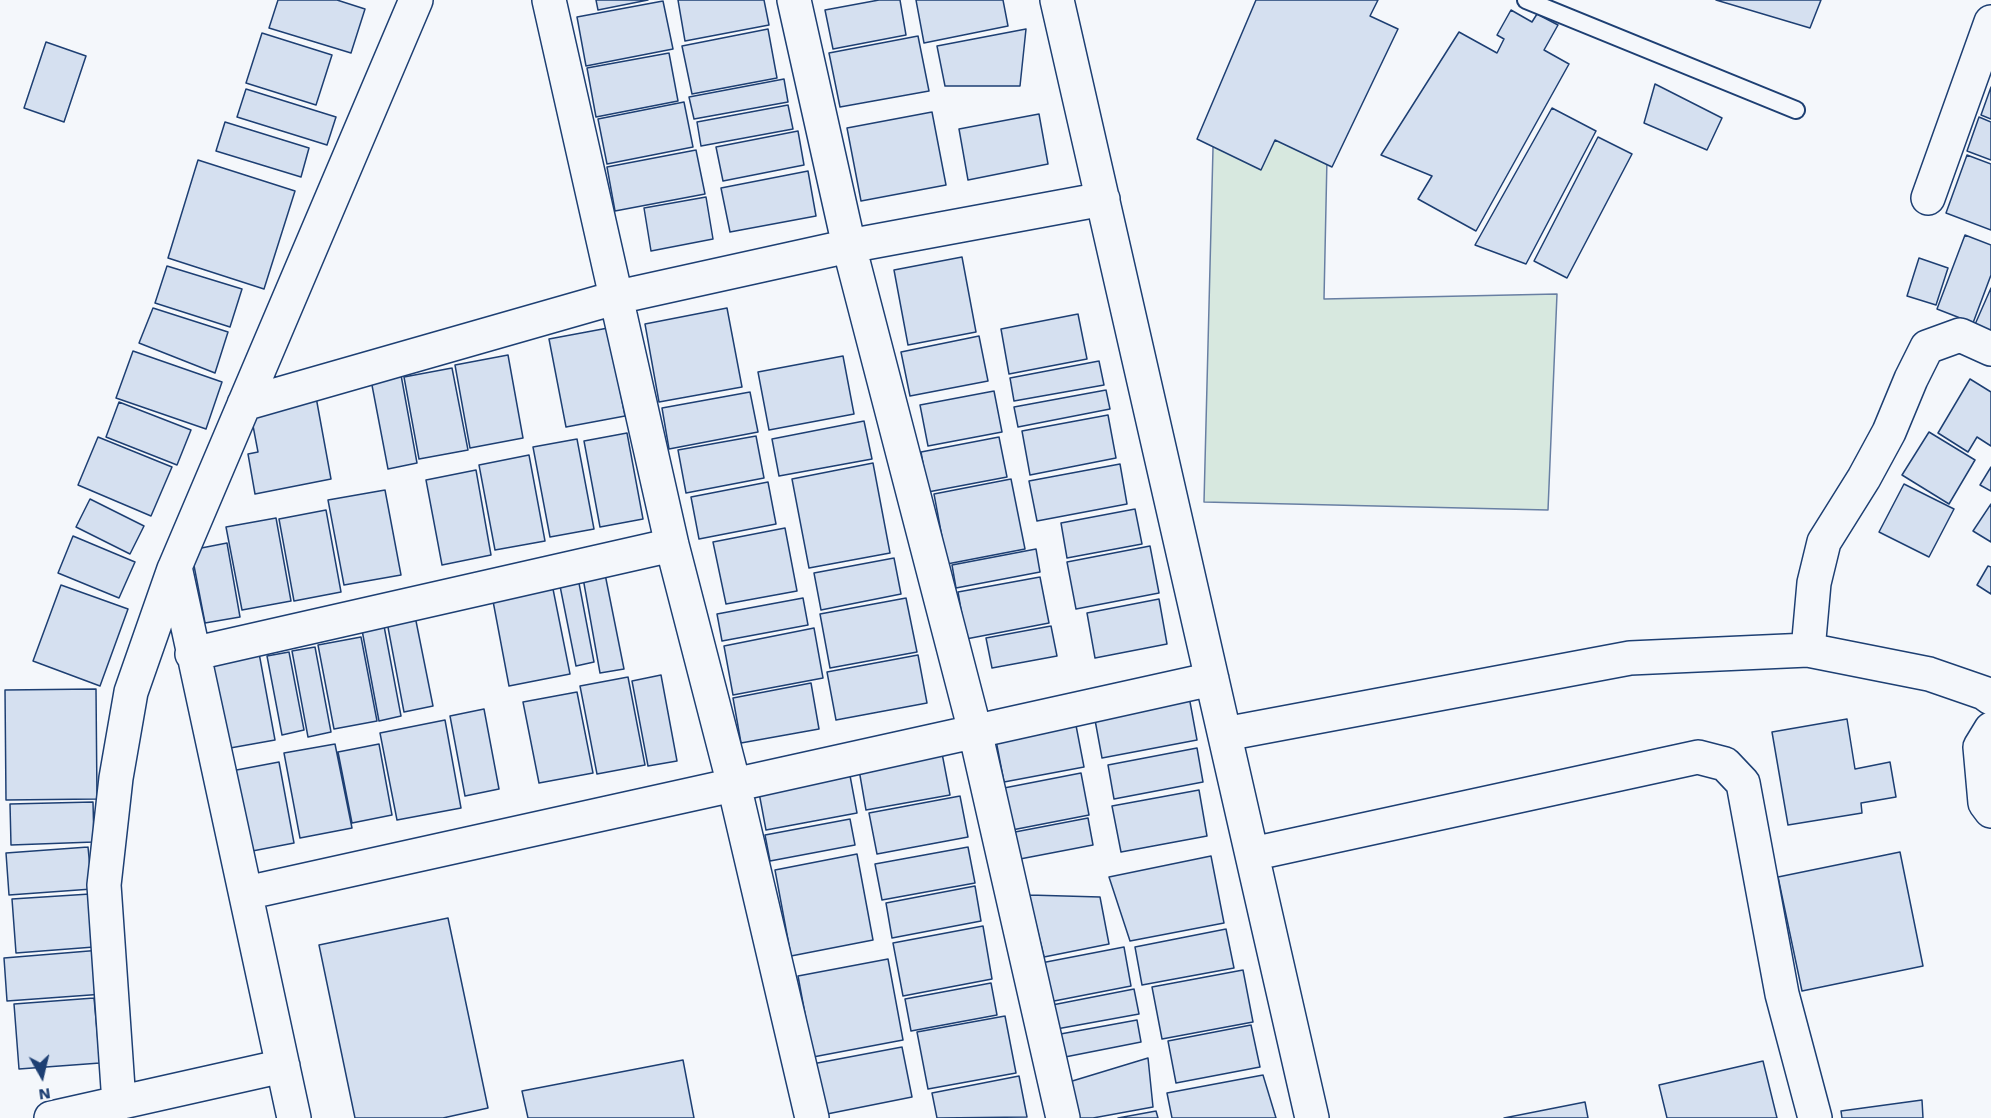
<!DOCTYPE html>
<html>
<head>
<meta charset="utf-8">
<style>
  body { margin:0 }
  #map { position:relative; width:1991px; height:1118px; overflow:hidden; background:#f4f7fb; font-family:"Work Sans",sans-serif }
  canvas { display:block }
  .north { position:absolute; left:12px; top:1046px; width:60px; height:60px; -webkit-text-stroke:4px #f4f7fb; paint-order:stroke; rotate:172deg; font-size:16px; font-weight:700; line-height:24px; text-align:center; color:#1d3f73 }
  .north::after { content:''; display:block; margin:auto; width:21px; height:27px; background:#1d3f73; clip-path:polygon(50% 0,100% 100%,50% 72%,0 100%) }
</style>
</head>
<body>
<div id="map">
<canvas width="1991" height="1118"></canvas>
<div class="north">N</div>
</div>
<script>
const ctx = document.querySelector('canvas').getContext('2d');
ctx.lineJoin = 'round';
function paint(path, color) { ctx.fillStyle = color; ctx.fill(path, 'evenodd'); }
const shape = rows => new Path2D(rows.map(r => 'M' + r).join(''));
function strokePath(path, color, width, dash) { ctx.strokeStyle = color; ctx.lineWidth = width; ctx.lineCap = dash ? 'butt' : 'round'; ctx.setLineDash(dash || []); ctx.stroke(path); }
const green = shape([
  [1214,109,1328,111,1324,299,1557,294,1548,510,1204,502,1214,109]
]);
const building = shape([
  [278,0,337,0,365,9,351,53,269,28,278,0],
  [596,0,648,0,598,10,596,0],
  [678,0,764,0,769,25,685,41,678,0],
  [879,0,900,0,906,35,833,49,825,10,879,0],
  [916,0,1003,0,1008,26,924,43,916,0],
  [1256,0,1378,0,1370,16,1398,29,1332,167,1275,140,1261,170,1197,139,1256,0],
  [1716,0,1821,0,1810,28,1716,0],
  [663,1,673,49,586,66,577,17,663,1],
  [1511,10,1532,22,1537,14,1558,25,1544,50,1569,64,1476,231,1418,199,1432,176,1381,155,1459,32,1497,53,1504,39,1497,35,1511,10],
  [768,29,777,78,692,94,682,46,768,29],
  [1026,29,1020,86,945,86,937,46,1026,29],
  [262,33,332,55,316,105,246,83,262,33],
  [918,36,929,91,840,107,829,53,918,36],
  [46,42,86,56,64,122,24,108,46,42],
  [669,53,678,101,596,117,587,68,669,53],
  [784,79,788,102,694,119,689,97,784,79],
  [1655,84,1722,118,1707,150,1644,123,1655,84],
  [1991,87,1991,119,1981,115,1991,87],
  [246,89,336,117,327,145,237,117,246,89],
  [684,102,693,147,607,164,598,119,684,102],
  [788,105,793,129,701,146,697,122,788,105],
  [1552,108,1596,131,1526,264,1475,245,1552,108],
  [932,112,946,185,861,201,847,128,932,112],
  [1039,114,1048,164,968,180,959,129,1039,114],
  [1979,117,1991,122,1991,160,1967,151,1979,117],
  [225,122,309,148,301,177,216,151,225,122],
  [798,131,804,165,723,181,716,147,798,131],
  [1598,137,1632,154,1567,278,1534,261,1598,137],
  [696,150,705,194,615,211,607,167,696,150],
  [1967,155,1991,164,1991,230,1946,213,1967,155],
  [198,160,295,191,264,289,168,258,198,160],
  [808,171,816,216,730,232,721,188,808,171],
  [706,197,713,239,651,251,644,208,706,197],
  [1965,235,1991,245,1991,275,1973,323,1937,309,1965,235],
  [962,257,976,332,908,345,894,270,962,257],
  [1919,258,1948,268,1936,305,1907,296,1919,258],
  [167,266,242,289,230,327,155,303,167,266],
  [1991,288,1991,337,1973,329,1991,288],
  [153,308,228,332,215,373,139,343,153,308],
  [727,308,742,387,659,402,645,324,727,308],
  [1078,314,1087,359,1009,374,1001,329,1078,314],
  [608,328,625,416,566,427,549,339,608,328],
  [979,336,988,381,910,396,901,352,979,336],
  [133,351,222,382,206,429,116,398,133,351],
  [508,355,523,438,470,448,455,365,508,355],
  [843,356,854,414,769,430,758,372,843,356],
  [1099,361,1104,385,1014,401,1010,378,1099,361],
  [452,368,468,450,419,459,404,377,452,368],
  [401,375,417,463,388,469,371,380,401,375],
  [1970,379,1991,392,1991,446,1977,437,1968,452,1938,433,1970,379],
  [1106,390,1110,409,1018,427,1014,407,1106,390],
  [994,391,1002,432,928,446,920,405,994,391],
  [750,392,758,432,669,449,662,408,750,392],
  [316,397,331,479,255,494,248,454,258,452,250,410,316,397],
  [119,402,191,430,177,465,106,437,119,402],
  [1108,415,1116,458,1030,475,1022,431,1108,415],
  [864,421,872,459,779,476,772,439,864,421],
  [1929,432,1975,460,1949,504,1902,475,1929,432],
  [627,433,643,519,600,527,584,441,627,433],
  [756,436,764,478,686,493,678,450,756,436],
  [98,437,172,467,151,516,78,485,98,437],
  [999,437,1007,477,928,492,921,452,999,437],
  [577,439,594,529,550,537,533,447,577,439],
  [529,455,545,541,495,550,479,465,529,455],
  [873,463,890,553,809,568,792,479,873,463],
  [1120,464,1127,504,1037,521,1029,481,1120,464],
  [1991,467,1991,491,1980,485,1991,467],
  [476,470,491,555,442,565,426,480,476,470],
  [1011,479,1025,549,947,564,934,494,1011,479],
  [768,482,776,524,699,539,691,497,768,482],
  [1904,484,1954,509,1929,557,1879,532,1904,484],
  [385,490,401,575,344,585,328,500,385,490],
  [90,499,144,526,130,554,76,527,90,499],
  [1991,504,1991,542,1973,531,1991,504],
  [1135,509,1142,544,1067,558,1061,523,1135,509],
  [326,510,341,592,294,601,279,519,326,510],
  [276,518,291,601,242,610,226,527,276,518],
  [785,528,797,591,726,604,713,542,785,528],
  [73,536,135,562,119,598,58,573,73,536],
  [227,543,240,617,205,623,191,550,227,543],
  [1150,546,1159,593,1076,609,1067,562,1150,546],
  [1036,549,1040,572,956,588,952,565,1036,549],
  [894,558,901,594,821,610,814,573,894,558],
  [1988,566,1991,567,1991,594,1977,585,1988,566],
  [605,574,624,669,600,673,583,578,605,574],
  [1040,577,1049,623,966,639,958,592,1040,577],
  [578,578,594,662,576,666,559,581,578,578],
  [61,585,128,609,100,686,33,661,61,585],
  [553,589,570,674,509,686,493,601,553,589],
  [803,598,808,625,722,641,717,614,803,598],
  [906,598,917,652,830,668,820,614,906,598],
  [1159,599,1167,644,1095,658,1087,613,1159,599],
  [415,616,433,706,404,712,387,622,415,616],
  [384,626,401,716,379,721,362,630,384,626],
  [1051,626,1057,656,992,668,986,638,1051,626],
  [814,628,823,678,733,695,724,646,814,628],
  [361,637,377,721,334,729,318,645,361,637],
  [315,647,331,732,308,737,292,651,315,647],
  [289,652,304,730,282,735,267,656,289,652],
  [259,653,275,740,219,750,203,664,259,653],
  [918,655,927,703,836,720,827,672,918,655],
  [661,675,677,761,648,766,632,681,661,675],
  [628,677,645,765,597,774,580,686,628,677],
  [811,683,819,729,741,743,733,698,811,683],
  [96,689,97,799,6,800,5,690,96,689],
  [1188,691,1197,740,1102,758,1093,709,1188,691],
  [577,692,593,773,539,783,523,702,577,692],
  [484,709,499,789,465,796,450,716,484,709],
  [1074,715,1084,767,1004,782,994,730,1074,715],
  [1847,719,1855,769,1890,762,1896,797,1861,803,1862,813,1788,825,1772,732,1847,719],
  [445,720,461,808,397,820,380,733,445,720],
  [335,744,352,828,300,838,284,753,335,744],
  [379,744,392,815,352,823,338,752,379,744],
  [941,748,950,795,866,810,858,764,941,748],
  [1197,748,1203,782,1114,799,1108,765,1197,748],
  [279,762,294,843,242,853,226,772,279,762],
  [848,765,857,813,766,830,757,782,848,765],
  [1081,773,1089,815,1012,830,1004,788,1081,773],
  [1199,790,1207,836,1121,852,1112,806,1199,790],
  [960,796,968,837,877,854,869,813,960,796],
  [93,802,94,842,11,845,10,804,93,802],
  [1088,818,1093,845,1020,859,1015,832,1088,818],
  [850,819,855,845,770,861,765,835,850,819],
  [88,847,92,889,9,895,6,853,88,847],
  [968,847,975,883,882,900,875,864,968,847],
  [1900,852,1923,966,1802,991,1778,877,1900,852],
  [857,854,873,940,791,956,775,870,857,854],
  [1211,856,1224,923,1130,941,1109,877,1211,856],
  [975,886,981,921,892,938,886,903,975,886],
  [90,894,94,947,16,953,12,899,90,894],
  [1029,895,1100,897,1109,944,1044,957,1029,895],
  [448,918,488,1108,443,1118,355,1118,319,945,448,918],
  [983,926,992,979,903,996,893,943,983,926],
  [1226,929,1234,968,1142,985,1135,947,1226,929],
  [1124,947,1131,986,1049,1002,1041,963,1124,947],
  [101,950,104,994,7,1001,4,958,101,950],
  [888,959,903,1040,813,1057,798,976,888,959],
  [1243,970,1253,1022,1162,1039,1152,987,1243,970],
  [991,983,997,1015,911,1031,905,999,991,983],
  [1134,989,1139,1014,1051,1030,1047,1006,1134,989],
  [94,998,100,1063,19,1069,14,1004,94,998],
  [1005,1016,1016,1073,928,1089,917,1032,1005,1016],
  [1137,1020,1141,1042,1060,1058,1055,1035,1137,1020],
  [1251,1025,1260,1067,1176,1083,1168,1041,1251,1025],
  [902,1047,912,1097,817,1116,807,1065,902,1047],
  [1148,1058,1153,1107,1093,1118,1076,1118,1069,1082,1148,1058],
  [683,1060,694,1118,528,1118,522,1091,683,1060],
  [1763,1061,1777,1118,1667,1118,1659,1085,1763,1061],
  [1263,1075,1276,1118,1172,1118,1167,1093,1263,1075],
  [1019,1076,1027,1117,937,1118,932,1093,1019,1076],
  [1922,1100,1923,1118,1842,1118,1841,1111,1922,1100],
  [1585,1102,1588,1118,1504,1118,1585,1102],
  [1156,1111,1158,1118,1118,1118,1156,1111]
]);
const service = shape([
  [1526,0,1796,110]
]);
const minor = shape([
  [549,0,672,545,734,785,812,1118],
  [794,0,849,246,975,731,1063,1118],
  [1057,0,1312,1118],
  [1928,198,1991,22],
  [244,404,618,297,849,246,1103,199],
  [1808,650,1929,674,1984,693,1991,698],
  [192,654,672,545],
  [1991,729,1980,747,1985,803,1991,811],
  [1225,734,1630,658,1808,650,1814,583,1824,542,1864,478,1889,432,1911,379,1927,347,1960,335,1991,349],
  [1252,854,1698,757,1725,764,1743,783,1782,994,1815,1118],
  [246,893,1212,679],
  [119,1103,104,885,116,778,131,692,174,569],
  [51,1118,283,1066],
  [294,1118,175,567,416,0]
]);
paint(green, '#d7e8df');
strokePath(green, '#687fa3', 1.5);
paint(building, '#d5e0f0');
strokePath(building, '#1d3f73', 1.5);
strokePath(service, '#1d3f73', 20);
strokePath(minor, '#1d3f73', 36);
strokePath(service, '#f4f7fb', 16);
strokePath(minor, '#f4f7fb', 33);
</script>
</body>
</html>
